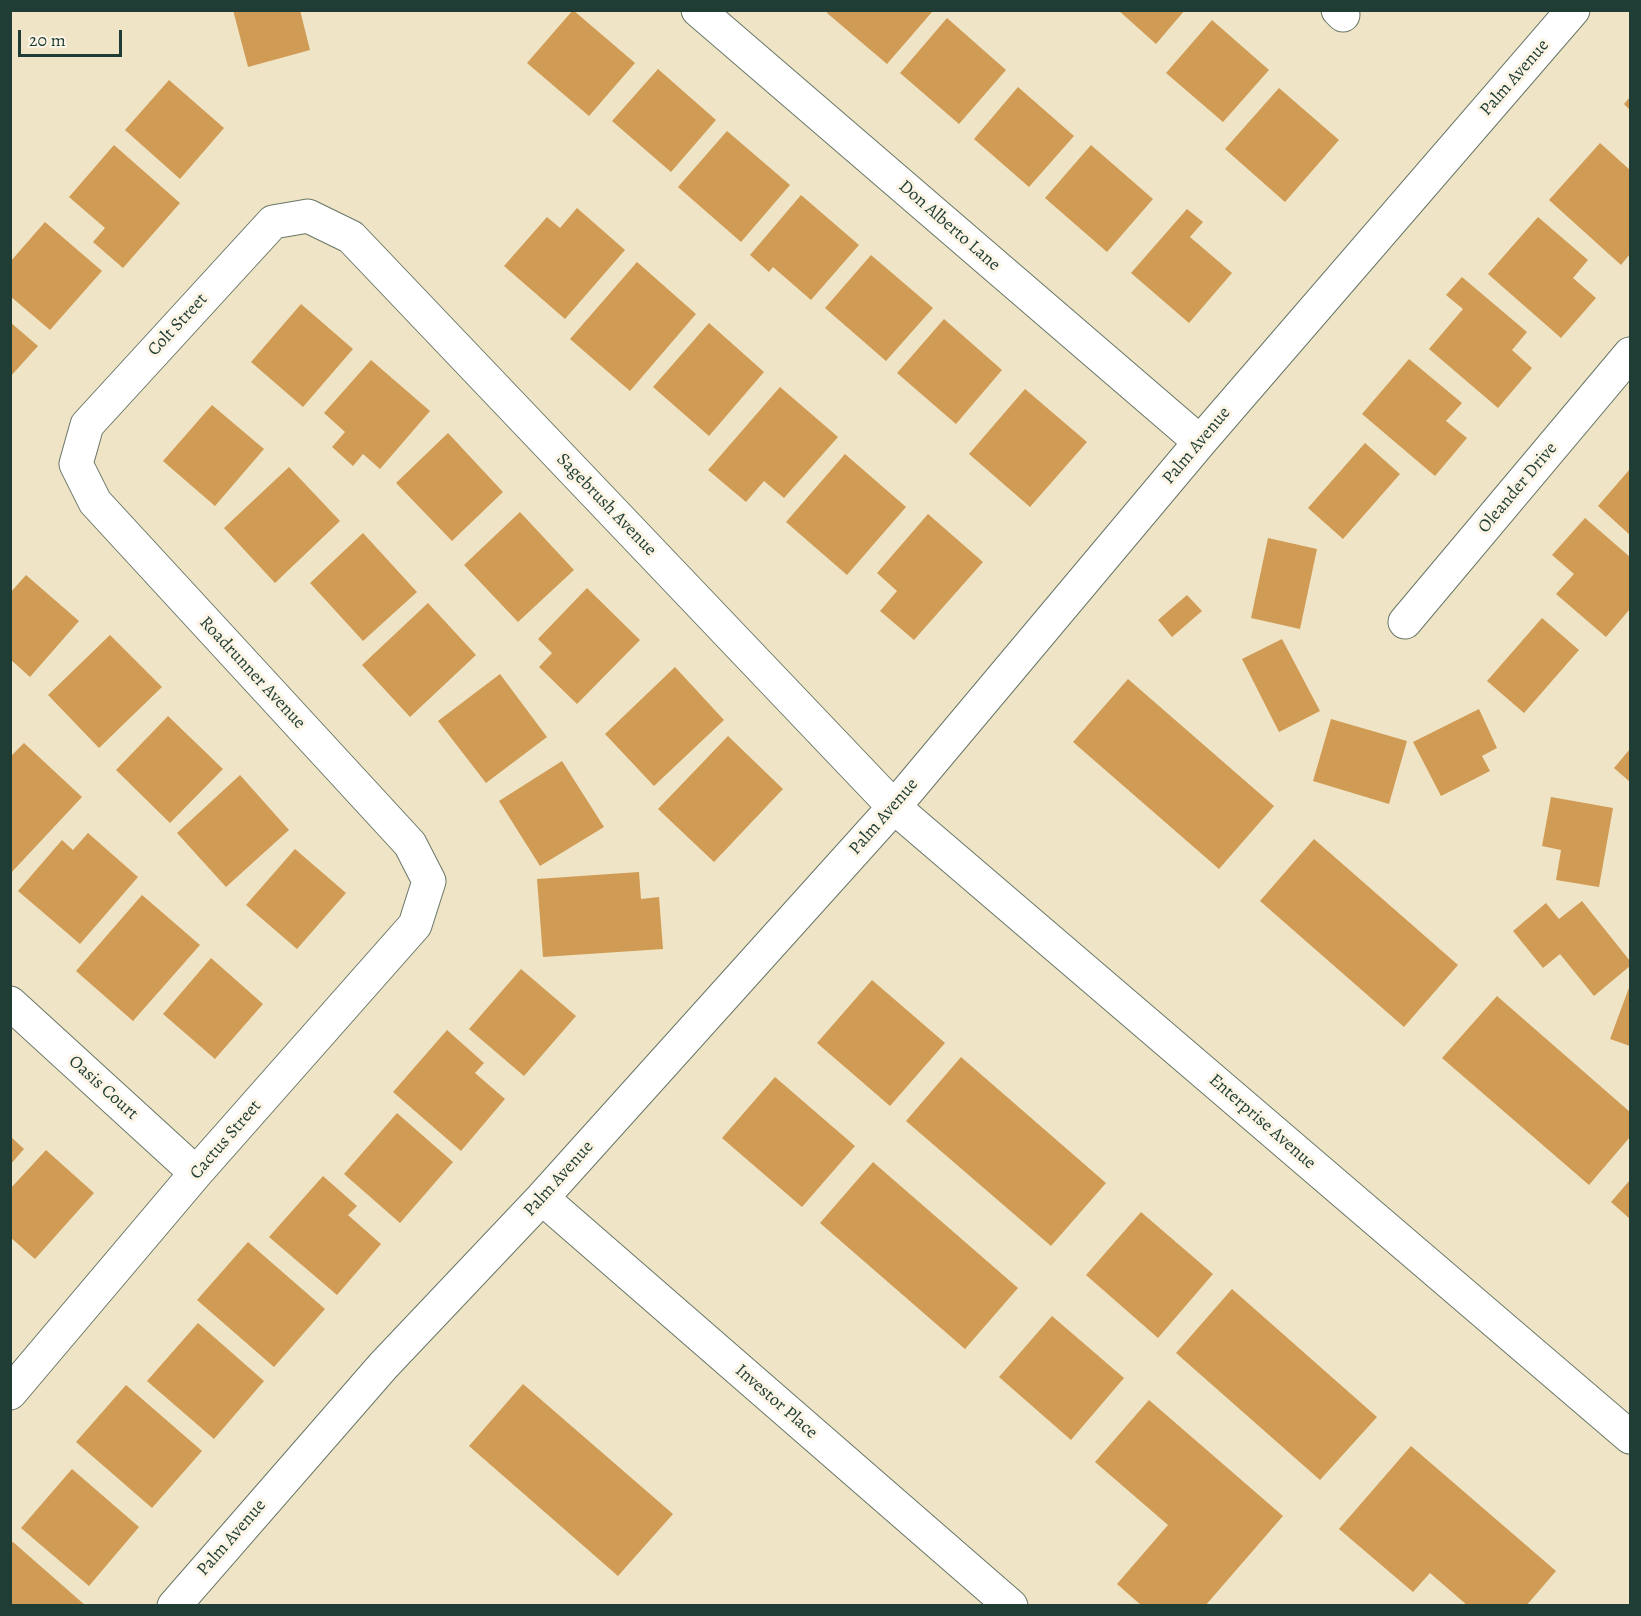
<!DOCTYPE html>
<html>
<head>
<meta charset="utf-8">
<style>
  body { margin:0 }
  #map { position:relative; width:1641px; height:1616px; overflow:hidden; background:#efe4c5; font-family:Alegreya,serif }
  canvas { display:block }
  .frame { position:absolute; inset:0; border:12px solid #1f3d34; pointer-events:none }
  .scale { position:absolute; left:18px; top:30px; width:104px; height:27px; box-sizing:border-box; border:3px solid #1f3d34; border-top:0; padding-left:8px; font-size:18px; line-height:21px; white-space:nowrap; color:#1f3d34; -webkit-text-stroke:4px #fcf5e5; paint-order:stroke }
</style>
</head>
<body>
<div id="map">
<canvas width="1641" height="1616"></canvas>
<div class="frame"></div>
<div class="scale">20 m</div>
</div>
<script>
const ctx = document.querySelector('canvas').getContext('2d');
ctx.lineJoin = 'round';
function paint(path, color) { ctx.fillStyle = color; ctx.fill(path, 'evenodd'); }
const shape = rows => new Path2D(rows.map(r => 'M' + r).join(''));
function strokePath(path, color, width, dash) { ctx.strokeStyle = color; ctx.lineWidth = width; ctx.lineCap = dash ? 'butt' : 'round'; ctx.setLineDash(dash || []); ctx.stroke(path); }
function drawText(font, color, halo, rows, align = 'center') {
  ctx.font = font + ' Alegreya,serif'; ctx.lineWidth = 6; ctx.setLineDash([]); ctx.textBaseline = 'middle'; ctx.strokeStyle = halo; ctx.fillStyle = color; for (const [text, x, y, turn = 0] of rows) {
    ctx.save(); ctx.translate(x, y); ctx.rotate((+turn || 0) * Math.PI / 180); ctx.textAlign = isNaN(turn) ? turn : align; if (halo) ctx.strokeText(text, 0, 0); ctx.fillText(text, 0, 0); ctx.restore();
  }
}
const building = shape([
  [233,10,300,10,310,50,248,67],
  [573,10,635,63,589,116,527,63],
  [828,10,930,10,932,12,887,64,827,13],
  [1118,10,1185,10,1156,44],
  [947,18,1006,70,959,124,900,73],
  [1212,20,1269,70,1223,122,1166,73],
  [658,69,716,120,671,172,612,121],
  [169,80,224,128,180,179,125,130],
  [1018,87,1074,136,1029,187,974,139],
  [1279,88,1339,140,1285,202,1225,149],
  [1630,97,1630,110,1624,104],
  [727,131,790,185,741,242,678,187],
  [1600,143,1630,170,1630,254,1621,265,1549,200],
  [114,145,180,203,123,268,93,242,105,228,69,197],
  [1091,145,1153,199,1107,252,1045,198],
  [801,195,859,245,811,300,773,267,769,272,750,255],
  [577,208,625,250,565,319,504,266,547,217,560,228],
  [1187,209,1203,222,1190,237,1232,273,1189,323,1131,273],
  [1538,217,1588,260,1573,278,1596,298,1561,338,1488,274],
  [45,222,102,271,50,330,10,296,10,262],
  [871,255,933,308,886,361,825,308],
  [637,262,696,314,630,391,570,339],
  [1462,277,1527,332,1512,350,1532,368,1498,408,1429,349,1463,309,1446,295],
  [301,304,353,349,303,407,251,362],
  [944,319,1002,370,956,424,897,373],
  [10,322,38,346,10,377],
  [709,323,764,372,709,436,653,387],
  [1409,359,1462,403,1446,421,1467,438,1435,476,1362,414],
  [371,360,430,411,380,469,363,454,353,466,332,447,345,432,324,413],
  [780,387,838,437,784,498,764,481,746,502,708,470],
  [1025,389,1087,442,1030,507,969,454],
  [212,405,264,449,215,506,163,461],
  [448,433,503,492,452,541,396,483],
  [1365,443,1400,474,1343,539,1308,508],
  [845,454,906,507,847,575,786,522],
  [289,467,340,521,275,583,224,528],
  [1630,469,1630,535,1598,506],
  [520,512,574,570,518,622,464,565],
  [928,514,983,562,914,640,880,611,897,591,877,573],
  [1585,518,1630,557,1630,609,1606,637,1556,594,1574,574,1552,555],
  [363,533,417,592,363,641,310,583],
  [1268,538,1317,549,1300,629,1251,618],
  [26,575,79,621,30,677,10,659,10,593],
  [587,588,640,640,577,704,539,667,552,653,538,639],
  [1187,595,1202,611,1172,637,1158,620],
  [428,603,476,655,410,717,362,665],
  [1542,618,1579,650,1524,713,1487,681],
  [110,635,162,687,99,748,48,695],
  [1282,639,1320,711,1279,732,1242,659],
  [675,667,724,720,654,786,605,734],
  [500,674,547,737,486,783,438,721],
  [1128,679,1274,806,1219,869,1073,742],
  [1479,709,1497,748,1482,756,1490,771,1441,796,1413,742],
  [168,716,223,769,170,823,116,770],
  [1331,719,1407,741,1389,804,1313,781],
  [728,736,783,789,714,862,658,809],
  [24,743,82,797,10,874,10,757],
  [1630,749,1630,782,1614,768],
  [562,761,604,827,540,866,499,801],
  [240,775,289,830,226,887,177,833],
  [1551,797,1613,808,1599,887,1556,880,1561,850,1542,846],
  [88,833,138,877,80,944,18,891,62,840,73,850],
  [1314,839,1458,965,1404,1027,1260,901],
  [295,849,346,893,297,949,246,905],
  [639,872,641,899,659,897,663,949,543,957,537,879],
  [142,895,200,945,133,1021,76,971],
  [1582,901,1630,961,1630,966,1594,996,1560,954,1543,968,1513,931,1546,903,1559,919],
  [211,958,263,1004,215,1059,163,1014],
  [521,969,576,1016,524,1076,469,1029],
  [872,980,945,1043,890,1106,817,1043],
  [1630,985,1630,1046,1610,1039],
  [1497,996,1630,1112,1630,1137,1589,1185,1442,1058],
  [447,1030,484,1063,475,1073,505,1099,461,1151,393,1092],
  [961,1057,1106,1183,1051,1246,906,1121],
  [775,1077,855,1146,802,1207,722,1138],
  [397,1113,453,1162,400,1223,344,1174],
  [10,1136,24,1149,10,1165],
  [46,1150,94,1193,35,1259,10,1237,10,1189],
  [873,1162,1018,1288,965,1349,820,1223],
  [323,1176,357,1206,348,1215,381,1244,337,1295,269,1237],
  [1630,1180,1630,1219,1611,1202],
  [1141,1212,1213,1274,1158,1338,1086,1275],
  [248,1242,325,1309,274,1367,197,1300],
  [1232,1289,1377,1417,1320,1480,1176,1353],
  [1052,1316,1124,1378,1071,1440,999,1377],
  [198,1323,264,1381,214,1439,147,1381],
  [523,1384,673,1514,618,1576,469,1446],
  [126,1385,202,1451,152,1508,76,1442],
  [1149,1400,1283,1516,1205,1606,1142,1606,1117,1584,1168,1525,1095,1462],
  [1411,1446,1556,1571,1526,1606,1468,1606,1430,1573,1413,1592,1339,1529],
  [72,1469,139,1527,89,1586,21,1528],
  [13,1542,86,1606,10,1606,10,1544]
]);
const minor = shape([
  [698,10,1200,442],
  [1338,10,1343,15],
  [1405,622,1630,354],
  [10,1003,196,1173],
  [542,1198,1011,1606],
  [10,1393,196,1173,415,925,429,881,410,844,95,502,76,464,87,425,273,222,308,216,351,237,894,807,1630,1437],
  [174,1606,383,1366,542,1198,894,807,1200,442,1573,10]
]);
const streetNames = [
  ["Palm Avenue",1515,78,-49],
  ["Don Alberto Lane",949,226,41],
  ["Colt Street",178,325,-47],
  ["Palm Avenue",1197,446,-50],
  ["Oleander Drive",1518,488,-50],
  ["Sagebrush Avenue",606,505,46],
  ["Roadrunner Avenue",252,673,47],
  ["Palm Avenue",884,817,-49],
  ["Oasis Court",103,1088,42],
  ["Enterprise Avenue",1262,1122,41],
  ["Cactus Street",226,1140,-49],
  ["Palm Avenue",559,1179,-48],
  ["Investor Place",776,1402,41],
  ["Palm Avenue",232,1538,-49]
];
paint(building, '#d09c55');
strokePath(minor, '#687767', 35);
strokePath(minor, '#fff', 33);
drawText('18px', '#1f3d34', '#fcf5e5', streetNames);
</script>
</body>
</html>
